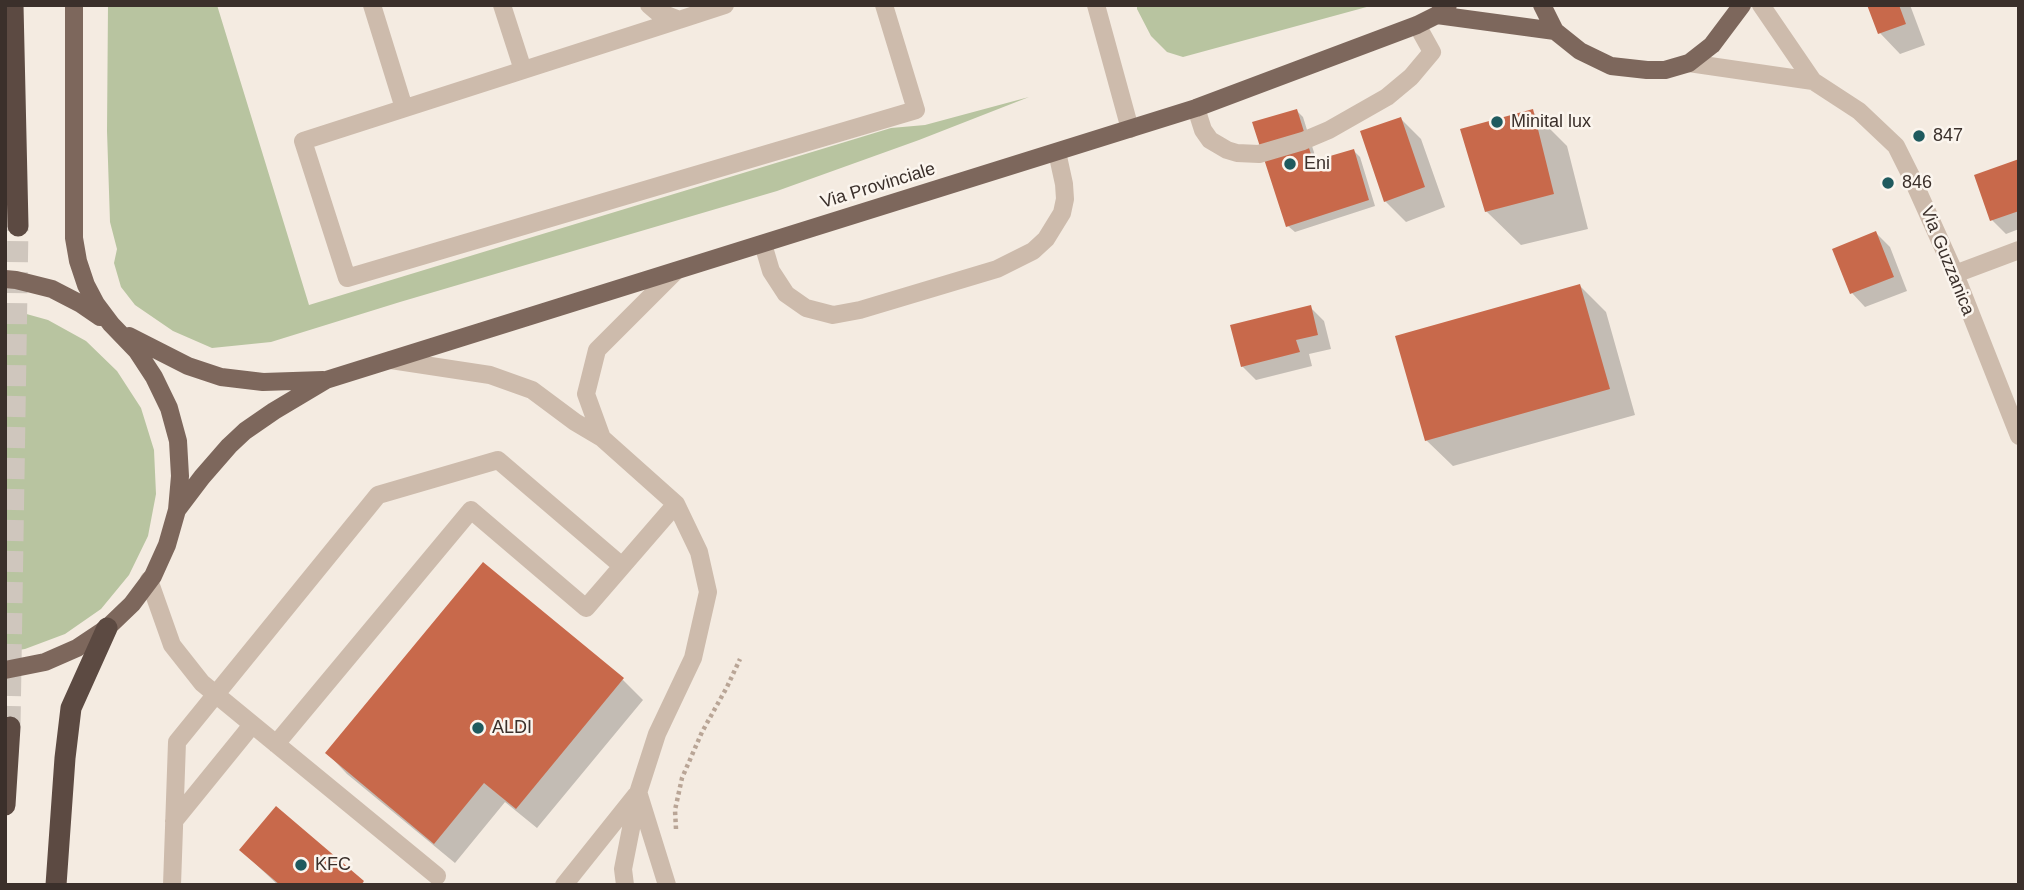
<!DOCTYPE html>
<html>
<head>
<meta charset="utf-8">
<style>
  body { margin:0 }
  #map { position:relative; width:2024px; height:890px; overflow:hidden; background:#f4ebe1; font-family:Arial,sans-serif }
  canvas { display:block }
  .frame { position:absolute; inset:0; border:7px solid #3b302b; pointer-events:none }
</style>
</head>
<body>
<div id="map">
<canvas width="2024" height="890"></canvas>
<div class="frame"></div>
</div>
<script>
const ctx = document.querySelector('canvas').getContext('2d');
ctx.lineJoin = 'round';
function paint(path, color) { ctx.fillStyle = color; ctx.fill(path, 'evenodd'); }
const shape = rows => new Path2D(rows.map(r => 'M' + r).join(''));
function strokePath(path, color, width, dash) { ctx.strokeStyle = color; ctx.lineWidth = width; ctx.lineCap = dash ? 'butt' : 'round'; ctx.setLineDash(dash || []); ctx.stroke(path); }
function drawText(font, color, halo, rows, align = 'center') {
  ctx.font = font + ' Arial,sans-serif'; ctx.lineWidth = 5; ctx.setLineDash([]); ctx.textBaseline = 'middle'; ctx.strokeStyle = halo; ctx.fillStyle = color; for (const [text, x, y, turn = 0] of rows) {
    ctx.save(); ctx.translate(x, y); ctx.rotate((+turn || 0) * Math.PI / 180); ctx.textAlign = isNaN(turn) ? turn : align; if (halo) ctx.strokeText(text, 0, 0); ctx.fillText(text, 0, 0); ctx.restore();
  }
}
const green = shape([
  [108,5,217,5,309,305,891,128,925,125,1029,97,919,140,777,191,400,302,271,342,212,348,173,331,135,305,121,287,114,263,117,249,110,222,107,131],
  [1137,5,1374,5,1183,57,1167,52,1151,36,1137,9],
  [5,308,48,320,86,341,117,371,141,408,154,450,156,494,148,536,129,575,101,609,65,634,25,649,5,652]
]);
const shadow = shape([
  [1869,5,1910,5,1925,45,1900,54,1880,33],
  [1297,111,1303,117,1317,162,1354,151,1360,157,1375,206,1295,232,1288,226],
  [1532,111,1567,146,1588,229,1521,245,1486,211],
  [1401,119,1421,139,1445,207,1406,222,1385,201],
  [2019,161,2019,229,2006,234,1992,220],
  [1876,233,1890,247,1907,291,1865,307,1852,293],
  [1580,286,1606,312,1635,415,1453,466,1426,440],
  [1310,307,1324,321,1331,349,1309,354,1312,366,1256,380,1242,366],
  [623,680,643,700,537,828,505,802,455,863,347,774,327,753],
  [276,809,366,885,278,885,262,870,241,850]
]);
const building = shape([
  [1867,5,1899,5,1906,24,1878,34],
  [1297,109,1313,161,1354,149,1369,200,1286,227,1252,122],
  [1533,109,1554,194,1485,212,1460,129],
  [1401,117,1425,187,1384,202,1360,131],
  [2019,159,2019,211,1990,221,1974,175],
  [1876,231,1894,277,1850,294,1832,249],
  [1580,284,1610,389,1425,441,1395,336],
  [1311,305,1318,335,1296,340,1300,352,1241,367,1230,325],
  [483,562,624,678,516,809,484,783,434,844,325,753],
  [276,806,364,881,361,885,280,885,239,850]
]);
const highwayTunnel = shape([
  [10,727,18,226]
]);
const path = shape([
  [676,829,675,810,682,778,702,732,727,687,740,659]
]);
const minor = shape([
  [372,5,404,108],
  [502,5,523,70],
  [649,5,656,11,679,20,725,5],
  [1096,5,1130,129],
  [1761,5,1813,81,1859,111,1896,146,1911,176,1955,274,2019,436],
  [679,20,303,141,347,278,916,110,884,5],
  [1689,63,1813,81],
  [1196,108,1203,130,1210,140,1227,150,1237,153,1259,154,1303,141,1329,130,1387,97,1411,77,1432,52,1417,25],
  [763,244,771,271,786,294,806,308,833,315,860,310,997,269,1033,251,1046,239,1062,213,1065,199,1064,184,1057,152],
  [1955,274,2019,250],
  [391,360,490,375,532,390,575,422,602,438,676,504,699,552,708,592,693,658,657,734,638,793,623,869,625,885],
  [602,438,586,394,597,350,676,271],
  [149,580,172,645,202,683,437,876],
  [276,744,471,510,586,608,676,504],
  [639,795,667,885],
  [174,821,252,725],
  [172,885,177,742,378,495,498,460,622,566],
  [564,885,636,795]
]);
const major = shape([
  [1542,5,1555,31,1580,51,1611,66,1647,70,1665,70,1689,63,1712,45,1742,5],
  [1437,15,1555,31],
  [5,279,16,280,52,289,81,304,100,317],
  [129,336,188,366,221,377,263,382,323,380],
  [177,510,202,477,229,446,245,431,274,411,326,380,1196,108,1417,25,1437,15,1448,5],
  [5,670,45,662,77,648,107,628,132,604,153,576,167,545,177,510,180,476,178,441,169,408,154,377,137,351,111,324,96,304,86,285,78,261,74,238,74,5]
]);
const highway = shape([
  [13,5,18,226],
  [5,805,10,727],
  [56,885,65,758,71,708,107,628]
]);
const markers = [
  [1497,122,7,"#1f5a5e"],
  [1919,136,7,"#1f5a5e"],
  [1290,164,7,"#1f5a5e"],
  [1888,183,7,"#1f5a5e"],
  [478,728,7,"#1f5a5e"],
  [301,865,7,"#1f5a5e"]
];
const poiNames = [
  ["Minital lux",1511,122],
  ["847",1933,136],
  ["Eni",1304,164],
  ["846",1902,183],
  ["ALDI",492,728],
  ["KFC",315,865]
];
const streetNames = [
  ["Via Provinciale",878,186,-17],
  ["Via Guzzanica",1947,261,68]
];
paint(green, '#b8c4a0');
paint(shadow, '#0003');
paint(building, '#c8694b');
strokePath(highwayTunnel, '#cfc6bd', 21, [21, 10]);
strokePath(path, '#b9a596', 4.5, [3.5, 3.5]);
strokePath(minor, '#cdbbac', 18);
strokePath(major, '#7d675c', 18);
strokePath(highway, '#5c4a42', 21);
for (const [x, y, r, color] of markers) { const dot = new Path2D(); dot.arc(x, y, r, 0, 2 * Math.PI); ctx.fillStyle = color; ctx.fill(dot); strokePath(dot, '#fbf5ee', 2.5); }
drawText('18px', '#3b302b', '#fbf5ee', poiNames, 'left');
drawText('18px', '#3b302b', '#fbf5ee', streetNames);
</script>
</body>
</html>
